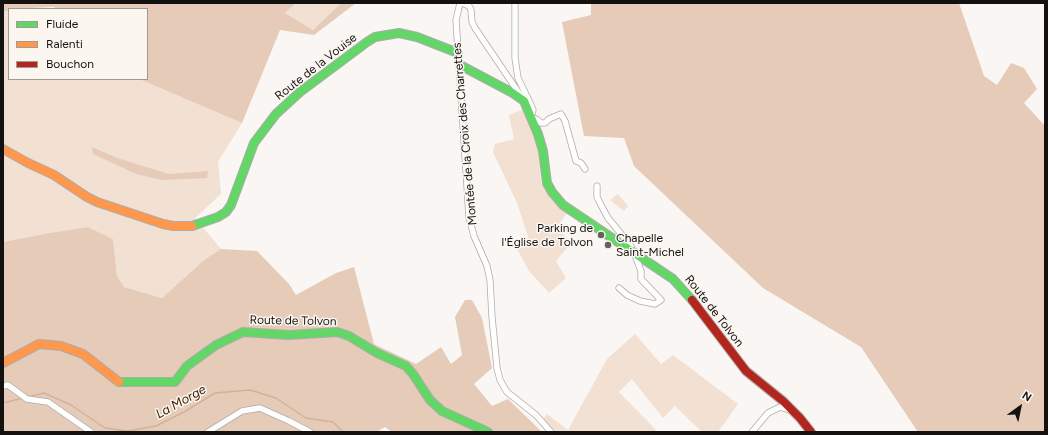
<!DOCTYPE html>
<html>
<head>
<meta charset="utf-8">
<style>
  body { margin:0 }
  #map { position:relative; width:1048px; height:435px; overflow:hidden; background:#f9f6f4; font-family:Figtree,sans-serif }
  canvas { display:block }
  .frame { position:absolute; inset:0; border:4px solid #141211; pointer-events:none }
  .legend { position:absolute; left:8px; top:8px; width:140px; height:72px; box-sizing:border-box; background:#fcf6f1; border:1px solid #9f9b97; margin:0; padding:5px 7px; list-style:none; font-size:12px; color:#141211 }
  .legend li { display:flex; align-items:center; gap:8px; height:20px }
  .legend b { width:20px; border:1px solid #9f9b97 }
  .north { position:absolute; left:1000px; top:387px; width:40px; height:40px; -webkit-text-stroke:3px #fcf6f1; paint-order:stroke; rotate:33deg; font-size:11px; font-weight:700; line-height:16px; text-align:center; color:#141211 }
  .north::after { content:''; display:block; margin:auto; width:14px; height:18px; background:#141211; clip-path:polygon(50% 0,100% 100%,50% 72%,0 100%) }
</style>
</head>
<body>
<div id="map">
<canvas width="1048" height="435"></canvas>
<div class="frame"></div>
<ul class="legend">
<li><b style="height:5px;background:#63d668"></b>Fluide</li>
<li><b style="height:5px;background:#ff974d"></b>Ralenti</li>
<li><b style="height:5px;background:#b3261e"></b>Bouchon</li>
</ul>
<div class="north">N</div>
</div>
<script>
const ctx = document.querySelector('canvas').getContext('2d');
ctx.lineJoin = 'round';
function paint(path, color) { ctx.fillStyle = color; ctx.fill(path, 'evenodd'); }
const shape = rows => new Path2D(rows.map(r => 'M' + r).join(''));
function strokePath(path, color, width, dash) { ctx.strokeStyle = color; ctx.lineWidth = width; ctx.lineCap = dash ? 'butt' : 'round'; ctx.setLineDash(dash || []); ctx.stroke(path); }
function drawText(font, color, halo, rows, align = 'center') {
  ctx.font = font + ' Figtree,sans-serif'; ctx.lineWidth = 3; ctx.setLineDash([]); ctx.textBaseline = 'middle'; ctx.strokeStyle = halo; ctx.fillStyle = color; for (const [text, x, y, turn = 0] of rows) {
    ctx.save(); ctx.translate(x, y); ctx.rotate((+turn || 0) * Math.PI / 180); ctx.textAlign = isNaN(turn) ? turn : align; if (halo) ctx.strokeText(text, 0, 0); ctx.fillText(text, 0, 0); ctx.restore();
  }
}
const green = shape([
  [296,3,341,3,313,30,285,13],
  [3,11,9,11,9,79,139,79,242,123,218,162,221,194,195,218,221,249,204,260,162,298,124,287,117,276,113,239,88,227,49,233,3,242],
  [534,105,541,182,554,200,568,212,556,228,572,242,556,261,566,278,549,293,529,271,517,249,529,240,517,203,493,152,495,144,514,139,509,115],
  [618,194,628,206,624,211,610,200],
  [635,334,661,364,673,355,738,404,718,432,702,432,675,406,663,418,632,379,619,392,656,430,654,432,555,432,543,419,547,414,568,430,607,359]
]);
const forest = shape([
  [3,3,296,3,285,13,313,30,341,3,356,3,314,35,280,30,242,123,139,79,147,79,147,9,56,9,54,7,9,9,9,11,3,11],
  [591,3,959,3,984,76,997,85,1011,63,1024,68,1037,89,1024,103,1045,126,1045,432,918,432,861,347,763,288,634,166,624,138,584,136,562,22,591,15],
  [92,147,117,158,169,174,208,171,207,178,162,180,136,174,93,154],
  [88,227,113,239,117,276,124,287,162,298,204,260,221,249,257,251,289,284,296,295,336,273,354,267,374,344,416,364,441,347,451,364,462,355,455,317,465,300,472,300,482,318,492,368,474,384,492,406,508,399,542,432,392,432,385,427,376,432,3,432,3,242,49,233]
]);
const stream = shape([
  [28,397,44,393,71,405,105,428,128,431,156,426,184,412,215,393,250,390,276,398,306,418,333,422,343,432],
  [3,403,23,398]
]);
const street = shape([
  [460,3,456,20,469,217,474,236,487,266,490,280,492,317,497,368,500,380,507,392,536,415,551,432],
  [462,3,469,6,471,10,472,22,475,28,523,99],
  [515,3,515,58,518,78,531,105,533,110,531,117,536,119,541,123,545,123,549,119,561,114,565,121,576,161,581,163,585,169],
  [597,186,597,197,601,205,608,218,631,246,630,251],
  [619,288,627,295,640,301,655,304,661,300,641,279,641,271,635,255],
  [3,386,8,385,27,399,48,402,91,432],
  [208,432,242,411,260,408,289,421,310,432],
  [752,432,768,413,780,407,791,410]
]);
const fast = shape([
  [460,65,511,92,524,101,538,134,543,151,547,183,552,192,563,205,673,279,692,300],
  [192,226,218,217,226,212,231,205,254,143,276,114,300,92,367,42,375,37,399,33,417,37,458,53],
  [119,382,175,382,187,366,216,345,243,332,289,335,337,332,349,336,377,353,406,366,413,374,430,400,442,411,488,432]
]);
const slow = shape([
  [3,149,28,163,54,175,87,197,97,202,163,224,173,226,192,226],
  [3,363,39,344,61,346,83,354,119,382]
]);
const jam = shape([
  [692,300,746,371,783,401,800,418,811,432]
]);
const markers = [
  [601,235,4,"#646260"],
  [608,245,4,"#646260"]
];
const streetNames = [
  ["Route de la Vouise",316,67,-38],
  ["Montée de la Croix des Charrettes",465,134,-95],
  ["Route de Tolvon",714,311,52],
  ["Route de Tolvon",293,321,1]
];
const poiNames = [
  ["Parking de",593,228],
  ["l'Église de Tolvon",593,242],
  ["Chapelle",616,238,"left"],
  ["Saint-Michel",616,252,"left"]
];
const waterNames = [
  ["La Morge",181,402,-29]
];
paint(green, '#f2e0d2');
paint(forest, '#e5cbb8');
strokePath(stream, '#d2b39a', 1.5);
strokePath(street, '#aeacaa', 7);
strokePath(fast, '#aeacaa', 10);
strokePath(slow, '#aeacaa', 10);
strokePath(jam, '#aeacaa', 10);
strokePath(street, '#fefefd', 5.5);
strokePath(fast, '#63d668', 8);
strokePath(slow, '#ff974d', 8);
strokePath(jam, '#b3261e', 8);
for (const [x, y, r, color] of markers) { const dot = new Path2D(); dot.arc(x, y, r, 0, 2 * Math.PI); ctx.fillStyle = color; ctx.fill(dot); strokePath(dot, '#fcf6f1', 1.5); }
drawText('12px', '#141211', '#fcf6f1', streetNames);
drawText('12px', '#141211', '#fcf6f1', poiNames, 'right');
drawText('italic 13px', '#412308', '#fcf6f1', waterNames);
</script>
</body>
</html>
